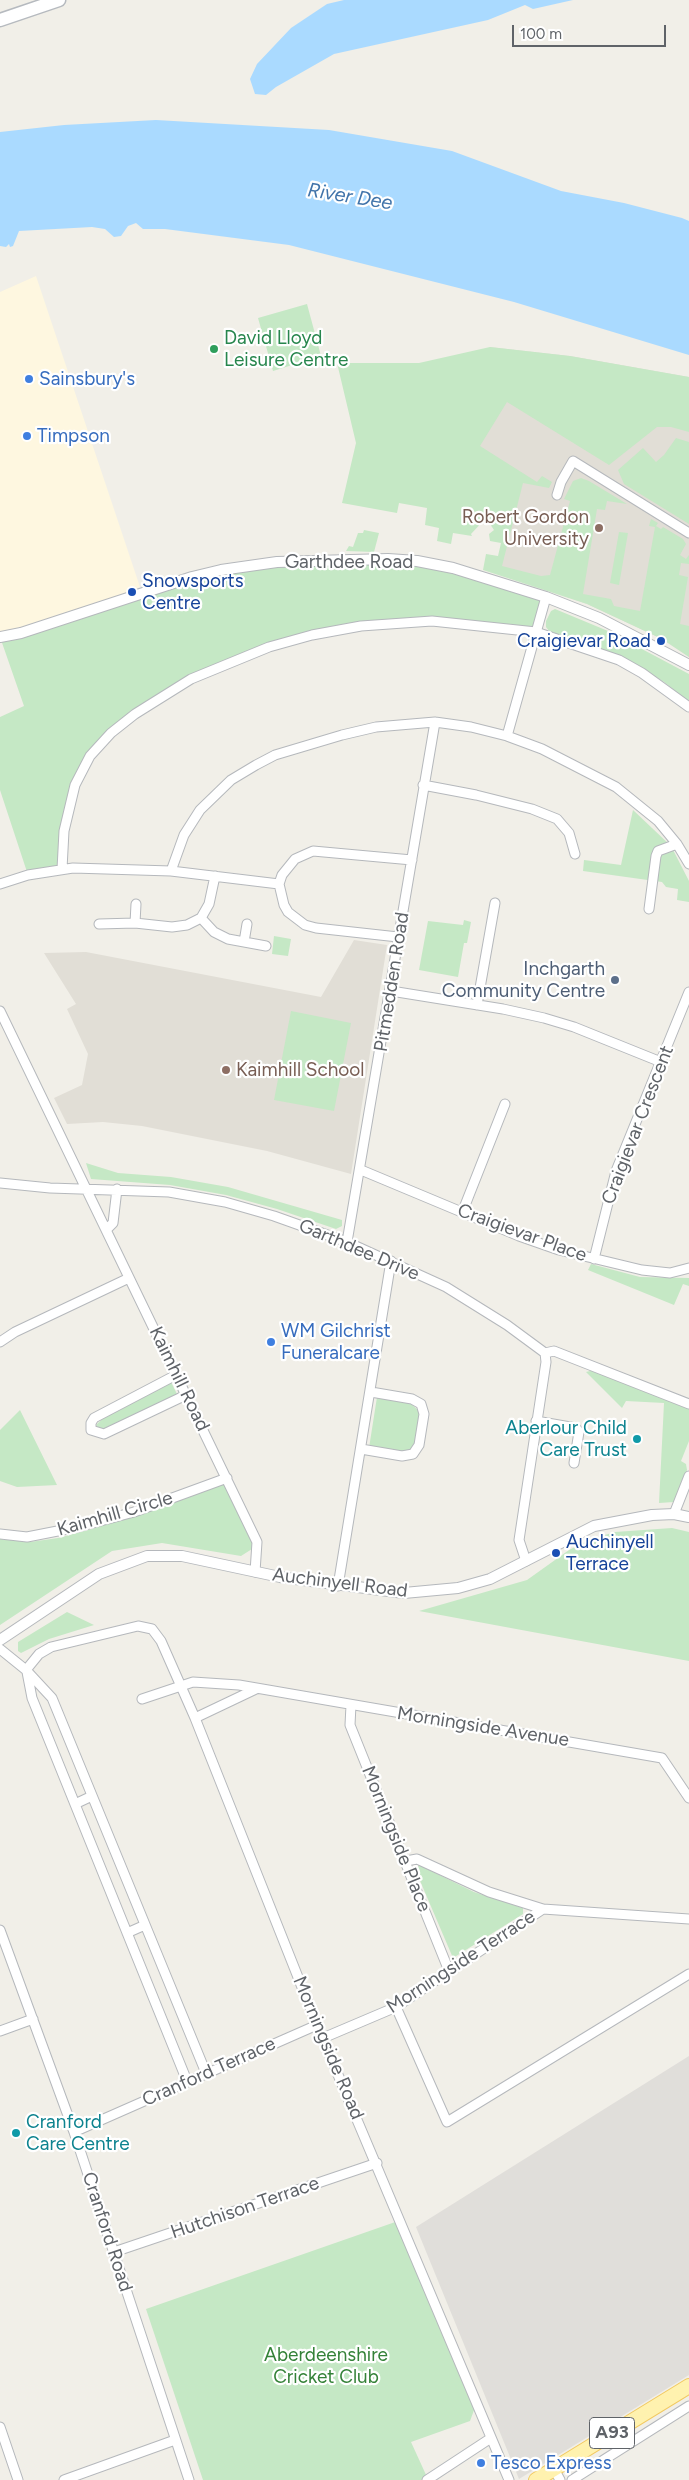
<!DOCTYPE html>
<html>
<head>
<meta charset="utf-8">
<style>
  body { margin:0 }
  #map { position:relative; width:689px; height:2480px; overflow:hidden; background:#f1efe8; font-family:Figtree,sans-serif }
  canvas { display:block }
  .scale { position:absolute; left:512px; top:25px; width:154px; height:22px; box-sizing:border-box; border:2px solid #5f6368; border-top:0; padding-left:6px; font-size:15px; line-height:18px; white-space:nowrap; color:#5f6368; -webkit-text-stroke:4px #fff; paint-order:stroke }
</style>
</head>
<body>
<div id="map">
<canvas width="689" height="2480"></canvas>
<div class="scale">100 m</div>
</div>
<script>
const ctx = document.querySelector('canvas').getContext('2d');
ctx.lineJoin = 'round';
function paint(path, color) { ctx.fillStyle = color; ctx.fill(path, 'evenodd'); }
const shape = rows => new Path2D(rows.map(r => 'M' + r).join(''));
function strokePath(path, color, width, dash) { ctx.strokeStyle = color; ctx.lineWidth = width; ctx.lineCap = dash ? 'butt' : 'round'; ctx.setLineDash(dash || []); ctx.stroke(path); }
function drawText(font, color, halo, rows, align = 'center') {
  ctx.font = font + ' Figtree,sans-serif'; ctx.lineWidth = 4.5; ctx.setLineDash([]); ctx.textBaseline = 'middle'; ctx.strokeStyle = halo; ctx.fillStyle = color; for (const [text, x, y, turn = 0] of rows) {
    ctx.save(); ctx.translate(x, y); ctx.rotate((+turn || 0) * Math.PI / 180); ctx.textAlign = isNaN(turn) ? turn : align; if (halo) ctx.strokeText(text, 0, 0); ctx.fillText(text, 0, 0); ctx.restore();
  }
}
const commercial = shape([
  [36,276,140,587,0,643,0,292]
]);
const industrial = shape([
  [689,2056,689,2375,519,2479,416,2227]
]);
const education = shape([
  [490,347,570,356,689,377,689,657,662,639,587,604,497,573,519,483,464,455],
  [354,940,387,945,351,1174,267,1151,142,1126,103,1122,67,1124,54,1098,82,1085,88,1054,67,1009,76,1004,44,953,86,952,321,997]
]);
const green = shape([
  [307,304,321,356,273,371,258,318],
  [490,347,570,356,689,377,689,432,671,427,657,427,609,465,507,402,480,446,537,482,542,476,552,482,549,488,523,483,502,566,541,576,550,575,570,501,564,499,573,481,581,478,589,481,627,504,607,501,605,510,597,509,583,594,611,599,614,606,640,611,655,527,649,526,651,519,658,523,656,526,661,529,663,527,683,539,686,544,680,555,686,559,689,555,689,564,681,563,679,575,688,577,680,624,689,626,689,657,662,639,587,604,483,570,486,554,498,556,501,543,490,541,489,534,494,530,486,518,471,534,472,536,453,533,451,544,437,541,439,528,425,525,427,508,399,503,397,513,342,503,356,443,337,363,419,363],
  [676,438,689,442,689,524,624,484,618,470,643,448,656,462,664,455],
  [364,530,379,533,374,552,346,551,349,546,353,547,358,533,363,533],
  [619,532,628,533,619,585,610,583],
  [417,561,546,597,536,632,458,622,337,629,220,666,111,733,75,785,62,869,28,875,0,790,0,717,24,706,0,637,120,600,253,564],
  [555,609,608,631,689,674,689,702,664,682,627,660,549,631,546,627,546,621,551,611],
  [633,810,671,846,689,881,689,902,677,900,678,889,666,887,662,882,583,871,584,860,621,865],
  [464,920,471,922,467,943,464,943,458,977,419,970,428,921,463,925],
  [274,936,291,939,288,956,272,954],
  [291,1011,351,1023,334,1111,274,1100],
  [86,1163,118,1173,171,1177,228,1187,342,1220,342,1226,336,1229,277,1209,226,1195,170,1185,91,1179],
  [591,1264,640,1277,689,1278,689,1286,683,1284,674,1305,588,1270],
  [594,1370,689,1408,689,1441,681,1461,686,1464,687,1470,674,1502,659,1503,664,1403,626,1401,622,1408,586,1372],
  [171,1382,177,1394,112,1427,98,1429,96,1425,106,1415],
  [377,1397,409,1402,419,1411,420,1417,416,1443,413,1448,401,1453,369,1448],
  [20,1410,57,1485,17,1487,0,1481,0,1430],
  [225,1484,254,1541,252,1549,241,1556,162,1543,112,1551,0,1625,0,1539,30,1542,58,1538,92,1529],
  [672,1528,689,1532,689,1661,419,1611,527,1580,569,1550,591,1539,615,1532],
  [67,1612,94,1625,49,1639,21,1653,18,1651,18,1642],
  [419,1865,474,1892,523,1908,523,1914,453,1958,415,1869],
  [401,2220,477,2402,470,2421,411,2442,427,2477,421,2480,203,2480,146,2309]
]);
const water = shape([
  [344,0,573,0,533,9,525,5,488,20,334,54,276,87,266,95,255,94,250,79,257,64,291,28,327,4],
  [156,120,329,130,452,151,561,191,624,203,682,218,689,221,689,355,514,302,289,245,165,229,143,229,136,223,128,226,121,236,114,237,105,229,92,227,19,231,13,246,10,247,9,244,6,247,0,246,0,132,64,125]
]);
const minor = shape([
  [557,495,561,482,573,461,689,533],
  [507,736,546,597],
  [423,785,476,795,532,809,557,819,569,833,575,854],
  [62,869,64,831,75,785,90,756,111,733,135,714,191,679,269,647,312,635,361,626,432,621,536,632,619,660,642,673,689,707],
  [171,871,184,835,200,810,231,780,256,765,275,755,342,735,376,727,435,722,471,727,507,736,542,749,616,787,658,821,677,844,689,864],
  [0,884,28,875,73,868,171,871,279,884],
  [649,909,656,856,658,851,677,844],
  [201,918,214,932,228,939,266,946],
  [135,923,136,904],
  [99,924,135,923,172,927,187,925,201,918,209,904,215,876],
  [398,937,316,928,305,925,288,912,284,905,279,884,282,875,295,859,313,851,412,860],
  [244,942,247,924],
  [391,991,503,1009,544,1018,574,1027,661,1062],
  [477,1005,495,903],
  [0,1011,257,1542,255,1572],
  [361,1170,519,1236,559,1250,642,1270,670,1273,689,1268],
  [0,1183,50,1188,169,1192,225,1202,274,1216,347,1242,446,1287,507,1325,545,1353],
  [462,1213,505,1104],
  [107,1229,113,1223,117,1189],
  [347,1242,435,722],
  [594,1259,616,1171,689,992],
  [0,1342,15,1332,129,1278],
  [545,1353,554,1351,689,1404],
  [176,1375,94,1418,91,1423,91,1430,104,1434,186,1395],
  [536,1421,576,1428,579,1432,574,1463],
  [361,1449,402,1456,413,1454,419,1445,424,1414,421,1404,412,1399,371,1392],
  [674,1514,689,1476],
  [0,1534,27,1537,78,1527,134,1512,227,1478],
  [526,1561,519,1540,546,1362,545,1353],
  [338,1586,391,1261],
  [0,1649,26,1670,39,1654,51,1647,138,1626,152,1629,161,1641,195,1718,317,2025,509,2480],
  [26,1670,52,1698,206,2073],
  [27,1672,32,1698,187,2081],
  [142,1699,193,1682,239,1685,662,1758,689,1798],
  [351,1705,350,1725,449,1971],
  [195,1718,256,1689],
  [75,1804,92,1796],
  [406,1861,417,1859,489,1892,543,1909,689,1919],
  [0,1930,74,2132,189,2480],
  [127,1933,145,1925],
  [396,2007,447,2122,689,1974],
  [0,2031,33,2019],
  [323,2038,396,2007,543,1909],
  [74,2132,317,2025],
  [114,2252,377,2163],
  [0,2427,18,2480],
  [554,2469,560,2480],
  [64,2480,175,2440],
  [427,2480,491,2438],
  [572,2480,689,2406]
]);
const tertiary = shape([
  [0,637,21,633,192,577,221,570,277,562,388,559,417,561,453,568,546,597,599,618,689,665],
  [0,1640,99,1574,147,1556,182,1556,280,1577,404,1593,458,1588,490,1579,594,1526,652,1515,674,1514,689,1517]
]);
const secondary = shape([
  [0,20,59,0]
]);
const primary = shape([
  [536,2480,689,2386]
]);
const markers = [
  [214,349,5,"#2e9e5b"],
  [29,379,5,"#3f7fe0"],
  [27,436,5,"#3f7fe0"],
  [599,528,5,"#8d6e63"],
  [132,592,5,"#1a4fb4"],
  [661,641,5,"#1a4fb4"],
  [615,980,5,"#5c6f8a"],
  [226,1070,5,"#8d6e63"],
  [271,1342,5,"#3f7fe0"],
  [637,1439,5,"#0f9aa8"],
  [556,1553,5,"#1a4fb4"],
  [16,2133,5,"#0f9aa8"],
  [481,2463,5,"#3f7fe0"]
];
const shields = [
  [612,2433,45]
];
const shieldNames = [
  ["A93",612,2433]
];
const leisureNames = [
  ["David Lloyd",224,338],
  ["Leisure Centre",224,360]
];
const shopNames = [
  ["Sainsbury's",39,379],
  ["Timpson",37,436],
  ["WM Gilchrist",281,1331],
  ["Funeralcare",281,1353],
  ["Tesco Express",491,2463]
];
const educationNames = [
  ["Robert Gordon",589,517],
  ["University",589,539],
  ["Kaimhill School",236,1070,"left"]
];
const streetNames = [
  ["Garthdee Road",349,562],
  ["Pitmedden Road",392,982,-81],
  ["Craigievar Crescent",638,1125,-69],
  ["Craigievar Place",522,1233,20],
  ["Garthdee Drive",359,1250,23],
  ["Kaimhill Road",179,1379,64],
  ["Kaimhill Circle",115,1514,-16],
  ["Auchinyell Road",340,1583,7],
  ["Morningside Avenue",483,1727,9],
  ["Morningside Place",396,1839,68],
  ["Morningside Terrace",461,1962,-33],
  ["Morningside Road",328,2048,67],
  ["Cranford Terrace",209,2072,-24],
  ["Hutchison Terrace",245,2208,-19],
  ["Cranford Road",107,2232,72]
];
const transitNames = [
  ["Snowsports",142,581],
  ["Centre",142,603],
  ["Craigievar Road",651,641,"right"],
  ["Auchinyell",566,1542],
  ["Terrace",566,1564]
];
const serviceNames = [
  ["Inchgarth",605,969],
  ["Community Centre",605,991]
];
const cultureNames = [
  ["Aberlour Child",627,1428],
  ["Care Trust",627,1450],
  ["Cranford",26,2122,"left"],
  ["Care Centre",26,2144,"left"]
];
const parkNames = [
  ["Aberdeenshire",326,2355],
  ["Cricket Club",326,2377]
];
const waterNames = [
  ["River Dee",350,197,9]
];
paint(commercial, '#fef7e0');
paint(industrial, '#e0deda');
paint(education, '#e1ded6');
paint(green, '#c5e8c5');
paint(water, '#aadaff');
strokePath(minor, '#b5b8bc', 11);
strokePath(tertiary, '#b5b8bc', 12);
strokePath(secondary, '#b6babf', 15);
strokePath(primary, '#f2c960', 16);
strokePath(minor, '#fff', 9);
strokePath(tertiary, '#fff', 10);
strokePath(secondary, '#fff', 12);
strokePath(primary, '#fff2af', 14);
for (const [x, y, r, color] of markers) { const dot = new Path2D(); dot.arc(x, y, r, 0, 2 * Math.PI); ctx.fillStyle = color; ctx.fill(dot); strokePath(dot, '#fff', 2); }
for (const [x, y, w] of shields) { const box = new Path2D(); box.roundRect(x - w / 2, y - 15.5, w, 31, 4); ctx.fillStyle = '#fff'; ctx.fill(box); strokePath(box, '#5f6368', 1); }
drawText('bold 18px', '#5f6368', null, shieldNames);
drawText('19px', '#27864d', '#fff', leisureNames, 'left');
drawText('19px', '#366cbe', '#fff', shopNames, 'left');
drawText('19px', '#785e54', '#fff', educationNames, 'right');
drawText('19px', '#5f6368', '#fff', streetNames);
drawText('19px', '#164399', '#fff', transitNames, 'left');
drawText('19px', '#4e5e75', '#fff', serviceNames, 'right');
drawText('19px', '#0d838f', '#fff', cultureNames, 'right');
drawText('19px', '#348238', '#fff', parkNames);
drawText('italic 20px', '#4174aa', '#fff', waterNames);
</script>
</body>
</html>
